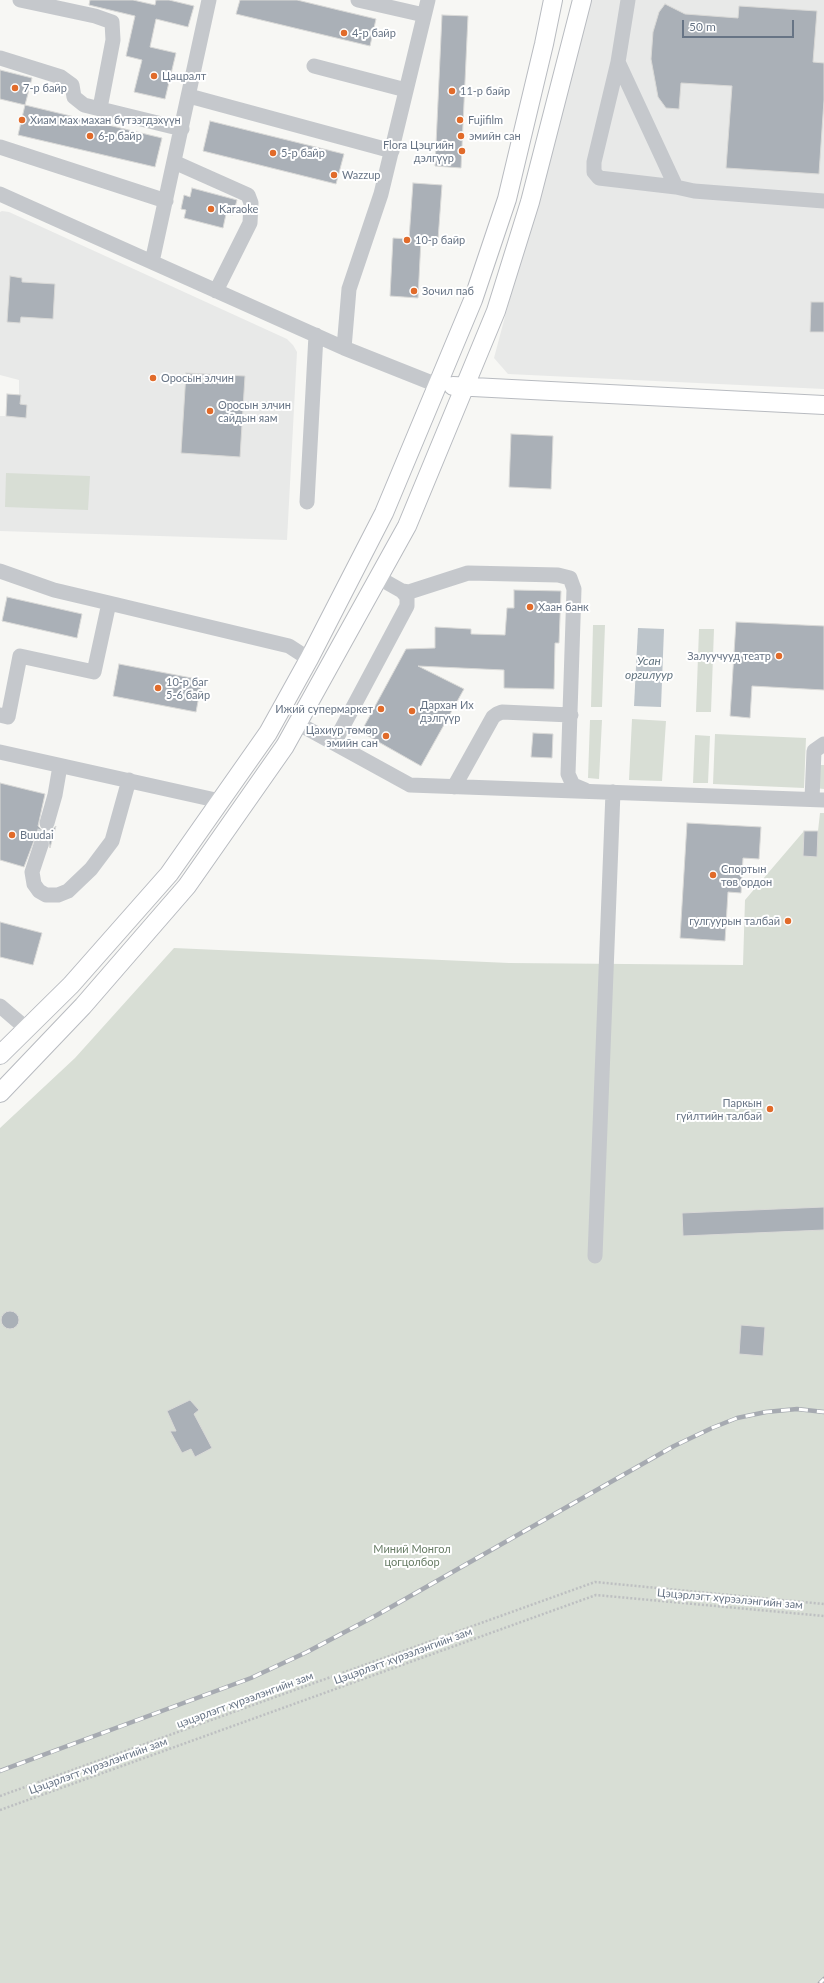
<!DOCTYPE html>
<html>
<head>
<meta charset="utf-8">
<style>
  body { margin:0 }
  #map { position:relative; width:824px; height:1983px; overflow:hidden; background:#f7f7f4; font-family:Lato,sans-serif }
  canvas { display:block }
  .scale { position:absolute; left:682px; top:20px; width:112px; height:18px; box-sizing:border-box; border:2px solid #677485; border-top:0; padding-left:5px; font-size:12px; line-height:14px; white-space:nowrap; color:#677485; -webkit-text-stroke:3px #fff; paint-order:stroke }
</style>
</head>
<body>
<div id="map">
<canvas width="824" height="1983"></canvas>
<div class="scale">50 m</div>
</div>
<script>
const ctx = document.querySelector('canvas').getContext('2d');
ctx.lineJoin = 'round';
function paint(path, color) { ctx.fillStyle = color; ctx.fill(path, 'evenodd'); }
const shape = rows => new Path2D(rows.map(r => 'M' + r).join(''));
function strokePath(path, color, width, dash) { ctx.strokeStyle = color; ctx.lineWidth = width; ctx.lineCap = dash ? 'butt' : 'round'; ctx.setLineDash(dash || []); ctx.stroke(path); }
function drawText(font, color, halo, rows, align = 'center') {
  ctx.font = font + ' Lato,sans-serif'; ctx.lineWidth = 4; ctx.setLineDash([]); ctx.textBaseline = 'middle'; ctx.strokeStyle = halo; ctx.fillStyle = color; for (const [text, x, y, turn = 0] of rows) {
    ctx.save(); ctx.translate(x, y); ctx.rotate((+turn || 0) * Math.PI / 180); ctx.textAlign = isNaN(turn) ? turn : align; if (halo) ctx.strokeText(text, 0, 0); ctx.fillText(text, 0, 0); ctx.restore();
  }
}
const built = shape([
  [589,0,824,0,824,389,508,374,494,358],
  [2,211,9,212,287,339,293,345,297,352,287,540,0,531,0,416,6,416,7,394,19,395,19,380,0,375,0,212]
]);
const green = shape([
  [6,473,90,476,88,510,5,507],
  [593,625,605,625,602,707,591,707],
  [699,629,714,629,711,712,696,712],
  [632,719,666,721,662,781,629,780],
  [590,720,602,720,599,779,588,778],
  [715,734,806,738,804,788,713,784],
  [695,735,710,736,708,783,693,783],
  [816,765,824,765,824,789,815,788],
  [820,813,824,813,824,1983,0,1983,0,1128,75,1058,174,948,509,963,743,965,745,900,804,831,818,831]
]);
const water = shape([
  [638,628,664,629,661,707,634,706]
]);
const building = shape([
  [90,0,133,0,155,5,156,0,169,0,194,6,188,27,156,19,150,47,176,53,165,99,134,92,142,60,126,56,135,16,89,5,90,0],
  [240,0,297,0,376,19,370,46,236,14,240,0],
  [665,4,685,14,738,18,739,6,817,11,813,62,824,63,824,100,819,174,726,168,732,86,681,83,679,109,666,108,658,97,651,59,653,32,659,12,665,4],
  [442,15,468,16,461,168,435,166,442,15],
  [0,70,32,78,25,105,0,99,0,70],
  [25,105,162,138,155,167,18,135,25,105],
  [210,121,344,154,336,184,203,151,210,121],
  [413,183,442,185,438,240,421,239,418,298,390,296,393,238,409,239,413,183],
  [192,188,237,200,233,215,226,214,223,228,184,218,186,210,181,209,184,195,190,197,192,188],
  [10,276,22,278,22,282,55,284,53,319,21,317,20,323,7,322,10,276],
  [811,302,824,302,824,332,810,332,811,302],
  [186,373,245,376,240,457,181,453,186,373],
  [7,394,21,395,20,404,27,405,26,418,6,416,7,394],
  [511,434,553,436,551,489,509,487,511,434],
  [514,590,561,591,559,643,555,643,554,689,504,688,504,670,418,666,464,689,421,766,361,732,406,649,435,648,435,627,471,629,471,634,505,635,507,608,514,608,514,590],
  [7,597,82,614,77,638,2,621,7,597],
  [736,622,824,626,824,690,752,686,750,718,730,716,736,622],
  [119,664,202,680,196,712,113,696,119,664],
  [533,733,553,734,552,758,531,757,533,733],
  [0,783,45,794,38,826,44,832,49,832,56,826,50,848,48,839,44,837,35,838,24,867,0,860,0,783],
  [687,823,761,827,759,859,743,858,741,893,728,892,725,941,680,938,687,823],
  [804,831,818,831,817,857,803,856,804,831],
  [0,922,42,933,33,965,0,957,0,922],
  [824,1207,824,1230,683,1236,682,1213,824,1207],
  '1 1320a9 9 0 1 1 18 0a9 9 0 1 1-18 0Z',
  [741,1325,765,1327,763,1356,739,1354,741,1325],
  [190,1400,199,1410,194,1414,212,1448,195,1457,191,1449,182,1453,170,1431,176,1431,167,1411,190,1400]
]);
const minorTunnel = shape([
  [41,845,47,823]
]);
const path = shape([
  [0,1796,595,1582,824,1604],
  [0,1810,596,1595,824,1616]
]);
const minor = shape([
  [20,0,95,16,112,22,113,40,100,108],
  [358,0,424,15],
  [628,0,618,62,594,162,594,172,599,178,676,187],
  [0,58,61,77,72,85,74,97,84,105,182,129],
  [618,62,676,187,694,191,824,201],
  [314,66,406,90],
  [189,96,392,151],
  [0,147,166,201],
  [174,162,248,195,251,203,250,223,216,291],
  [0,194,344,348,437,385],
  [152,262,209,0],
  [344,348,349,289,381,194,428,0],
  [307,502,316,335],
  [0,571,54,590,109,603],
  [402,591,409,592,468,573,558,575,570,578,574,589,568,774,573,785,585,790],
  [0,715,8,717,20,656,94,672,109,603,289,646,309,659],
  [299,724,410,785,824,800],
  [334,743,407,606,407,597,402,591,379,578],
  [0,752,220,801],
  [454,787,493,717,497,714,502,712,571,715],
  [812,799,814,751,824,744],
  [47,823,55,795,60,766],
  [41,845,32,872,34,884,39,891,46,895,58,895,68,891,91,869,112,841,129,780],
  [0,1006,27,1029],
  [595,1256,613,792]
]);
const major = shape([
  [453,386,824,405],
  [0,1055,71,985,169,874,268,733,309,659,384,513,473,300,507,199,544,44,553,0],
  [0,1093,83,1006,187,886,285,746,407,526,496,311,530,202,582,0]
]);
const rail = shape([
  [0,1771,251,1678,307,1652,377,1615,674,1446,712,1428,737,1418,766,1412,797,1409,824,1412],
  [820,1983,824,1979]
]);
const markers = [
  [344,33,4,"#e16b2a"],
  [154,76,4,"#e16b2a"],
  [15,88,4,"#e16b2a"],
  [452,91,4,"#e16b2a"],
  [22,120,4,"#e16b2a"],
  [460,120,4,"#e16b2a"],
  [90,136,4,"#e16b2a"],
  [461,136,4,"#e16b2a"],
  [462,151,4,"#e16b2a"],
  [273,153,4,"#e16b2a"],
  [334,175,4,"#e16b2a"],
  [211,209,4,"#e16b2a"],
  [407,240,4,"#e16b2a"],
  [414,291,4,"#e16b2a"],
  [153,378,4,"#e16b2a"],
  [210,411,4,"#e16b2a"],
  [530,607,4,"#e16b2a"],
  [779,656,4,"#e16b2a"],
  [158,688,4,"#e16b2a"],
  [381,709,4,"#e16b2a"],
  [412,711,4,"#e16b2a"],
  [386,736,4,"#e16b2a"],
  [12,835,4,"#e16b2a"],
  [713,875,4,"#e16b2a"],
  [788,921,4,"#e16b2a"],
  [770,1109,4,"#e16b2a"]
];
const poiNames = [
  ["4-р байр",352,33],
  ["Цацралт",162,76],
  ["7-р байр",23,88],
  ["11-р байр",460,91],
  ["Хиам мах махан бүтээгдэхүүн",30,120],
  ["Fujifilm",468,120],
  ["6-р байр",98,136],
  ["эмийн сан",469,136],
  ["Flora Цэцгийн",454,145,"right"],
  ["дэлгүүр",454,158,"right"],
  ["5-р байр",281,153],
  ["Wazzup",342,175],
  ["Karaoke",219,209],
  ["10-р байр",415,240],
  ["Зочил паб",422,291],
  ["Оросын элчин",161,378],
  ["Оросын элчин",218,405],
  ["сайдын яам",218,418],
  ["Хаан банк",538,607],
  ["Залуучууд театр",771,656,"right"],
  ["10-р баг",166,682],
  ["5-6 байр",166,695],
  ["Дархан Их",420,705],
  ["дэлгүүр",420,718],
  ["Ижий супермаркет",373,709,"right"],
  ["Цахиур төмөр",378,730,"right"],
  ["эмийн сан",378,743,"right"],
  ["Buudai",20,835],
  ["Спортын",721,869],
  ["төв ордон",721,882],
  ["гулгуурын талбай",780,921,"right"],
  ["Паркын",762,1103,"right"],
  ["гүйлтийн талбай",762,1116,"right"]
];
const parkNames = [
  ["Миний Монгол",412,1549],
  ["цогцолбор",412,1562]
];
const streetNames = [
  ["Цэцэрлэгт хүрээлэнгийн зам",730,1599,5],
  ["Цэцэрлэгт хүрээлэнгийн зам",403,1656,-20],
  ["цэцэрлэгт хүрээлэнгийн зам",245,1700,-20],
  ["Цэцэрлэгт хүрээлэнгийн зам",98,1766,-20]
];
const waterNames = [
  ["Усан",649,661],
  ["оргилуур",649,675]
];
paint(built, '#e8e9e8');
paint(green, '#d8ded5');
paint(water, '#bdc5cb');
paint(building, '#aab0b7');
strokePath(building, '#d9d9d7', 1);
strokePath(minorTunnel, '#d3d6d8', 15, [15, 8]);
strokePath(major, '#b8bbc0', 20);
strokePath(path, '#bdbfc1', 2.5, [2, 2]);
strokePath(minor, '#c5c8cc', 15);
strokePath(major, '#fff', 18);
strokePath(rail, '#a6aab1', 4.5);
strokePath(rail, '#fff', 3, [9]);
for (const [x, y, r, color] of markers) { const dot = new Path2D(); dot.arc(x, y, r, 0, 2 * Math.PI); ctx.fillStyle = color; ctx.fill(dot); strokePath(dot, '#fff', 1.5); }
drawText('11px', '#677485', '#fff', poiNames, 'left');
drawText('11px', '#677c65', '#fff', parkNames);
drawText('11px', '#677485', '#fff', streetNames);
drawText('italic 12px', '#637581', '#fff', waterNames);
</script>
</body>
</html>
